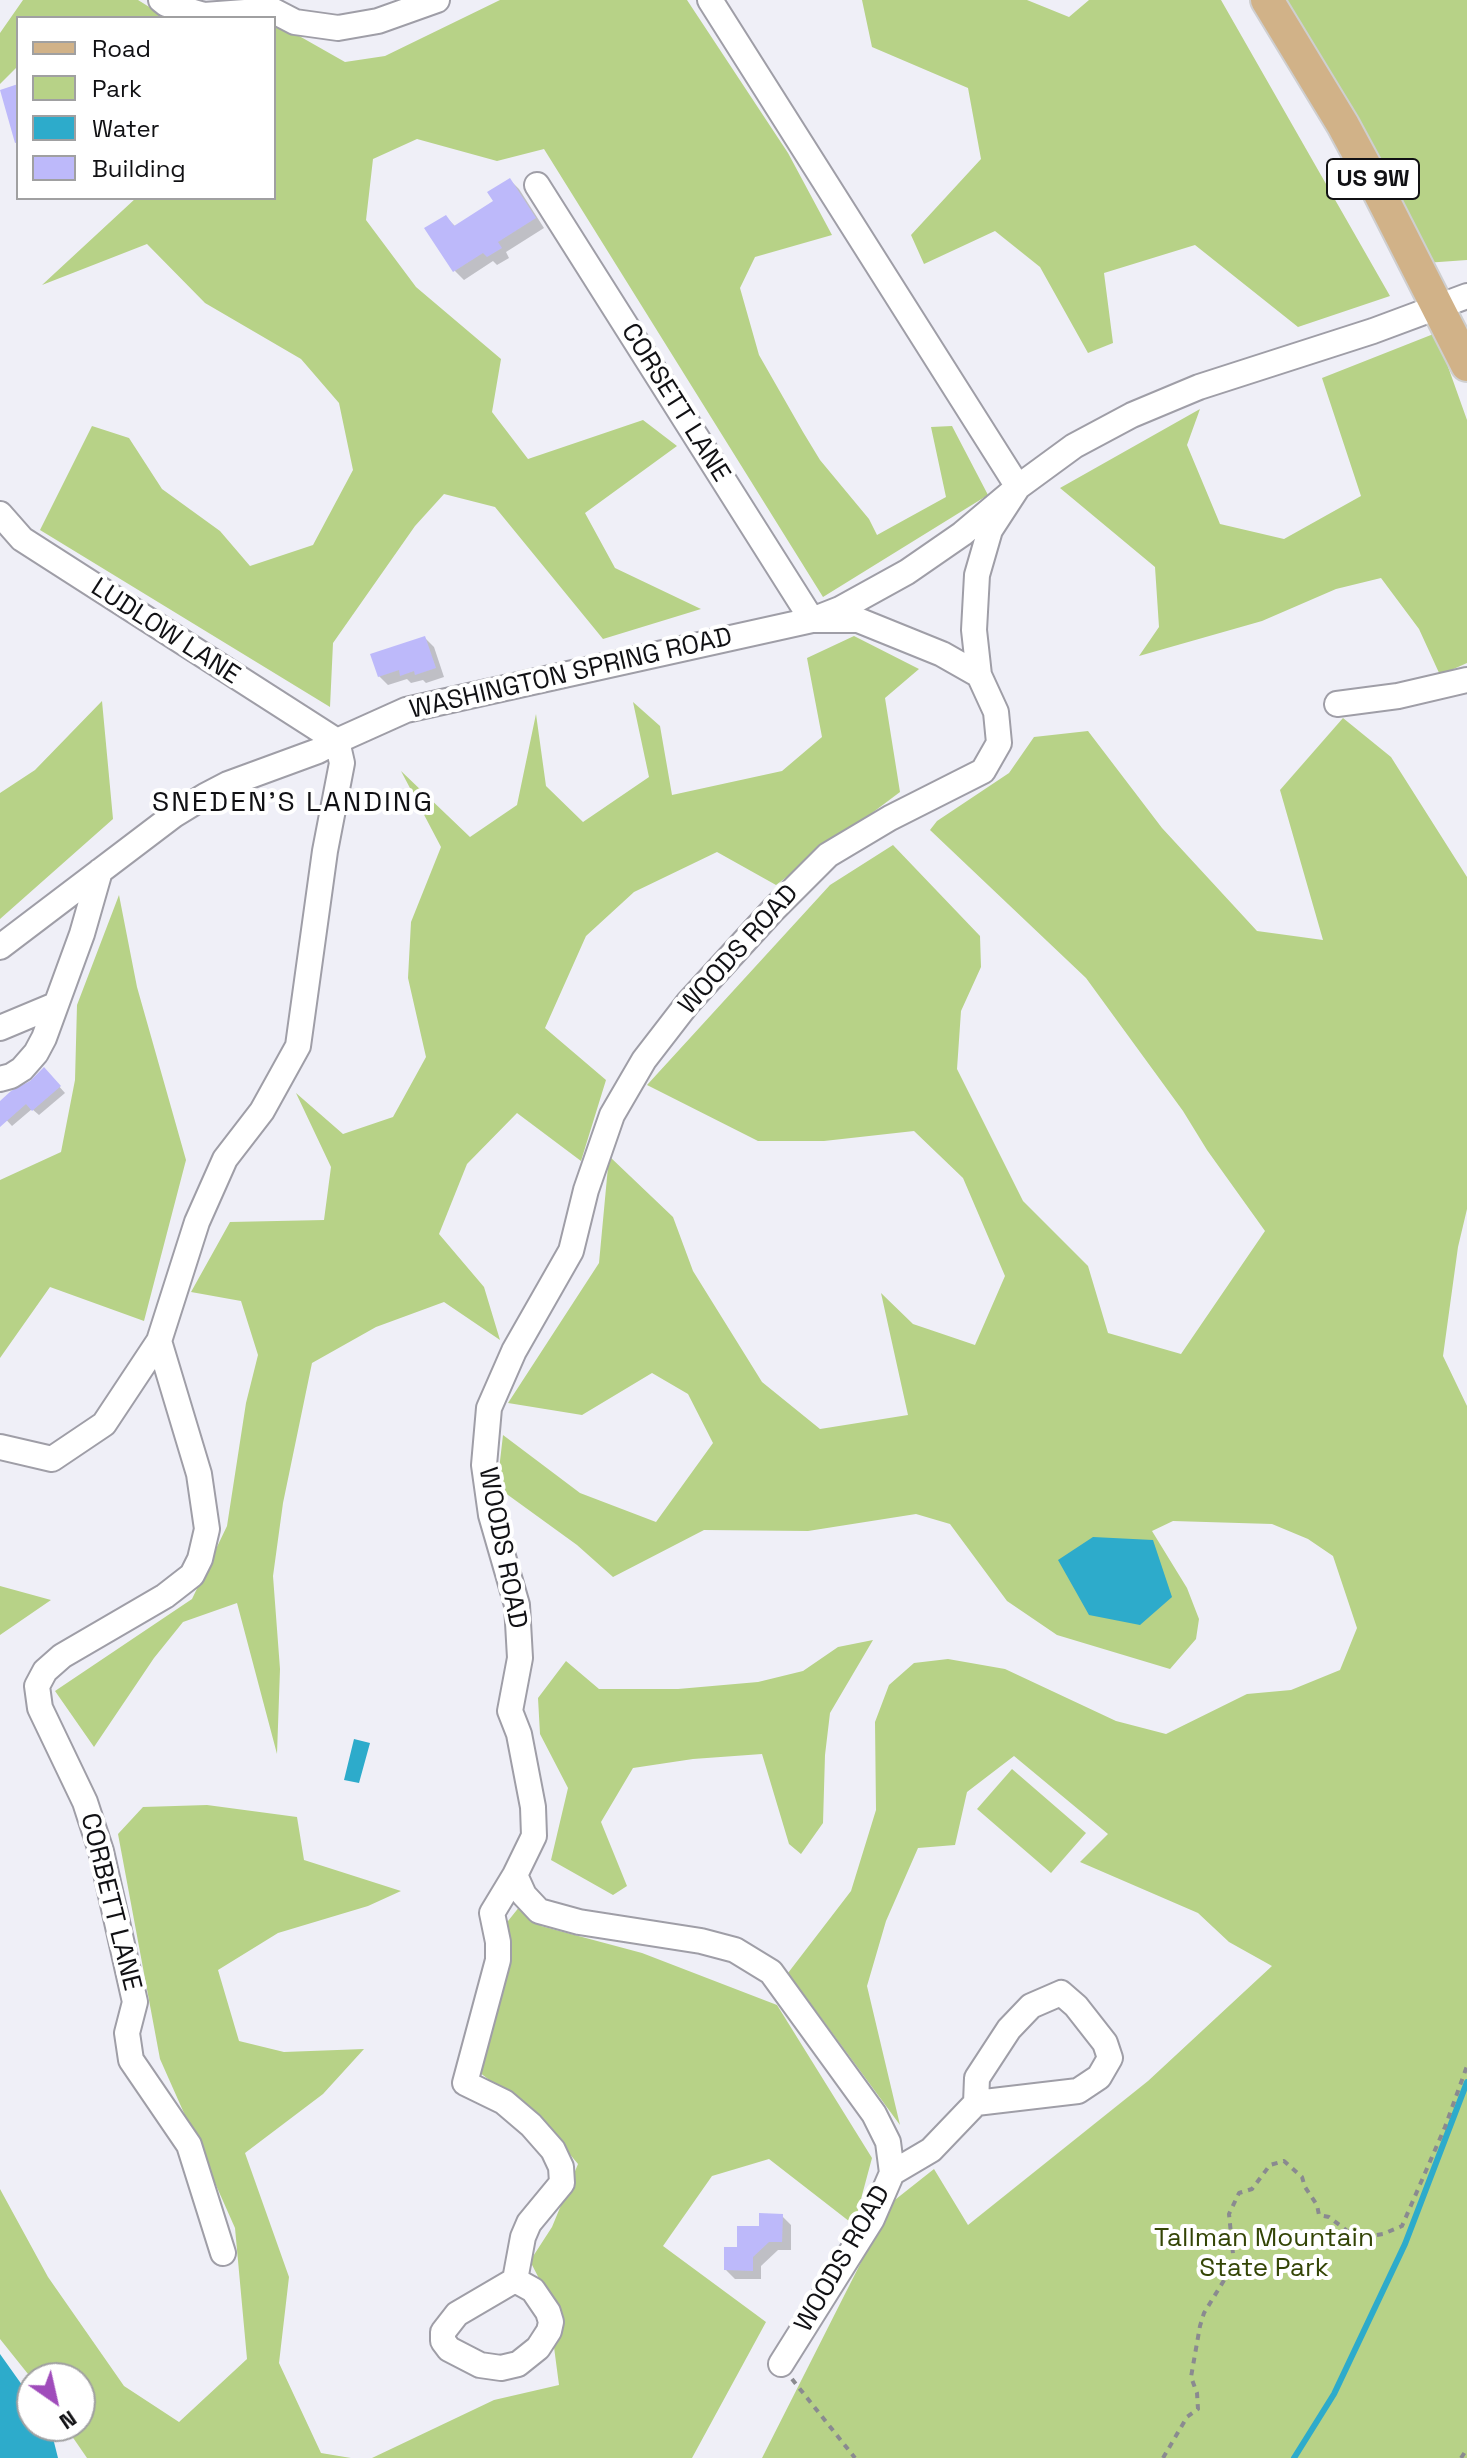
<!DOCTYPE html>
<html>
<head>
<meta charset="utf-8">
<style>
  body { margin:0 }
  #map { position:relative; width:1467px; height:2458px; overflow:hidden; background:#efeff7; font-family:"Space Grotesk",sans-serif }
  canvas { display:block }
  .legend { position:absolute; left:16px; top:16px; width:260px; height:184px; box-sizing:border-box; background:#fff; border:2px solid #a0a0a1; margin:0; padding:10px 14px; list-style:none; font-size:24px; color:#111114 }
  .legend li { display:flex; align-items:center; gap:16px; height:40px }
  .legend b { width:40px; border:2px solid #a0a0a1 }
  .north { position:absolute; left:16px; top:2362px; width:80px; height:80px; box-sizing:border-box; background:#fff; border:2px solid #a0a0a1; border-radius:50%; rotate:146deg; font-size:22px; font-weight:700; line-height:32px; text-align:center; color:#111114 }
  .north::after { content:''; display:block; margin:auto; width:28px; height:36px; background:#a04cbb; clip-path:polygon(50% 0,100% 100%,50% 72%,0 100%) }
</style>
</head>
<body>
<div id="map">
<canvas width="1467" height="2458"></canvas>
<ul class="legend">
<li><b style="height:10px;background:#d1b288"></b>Road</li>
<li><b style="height:22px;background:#b7d287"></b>Park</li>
<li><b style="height:22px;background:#2dabcb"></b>Water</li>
<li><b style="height:22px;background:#bdb9fa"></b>Building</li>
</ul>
<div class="north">N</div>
</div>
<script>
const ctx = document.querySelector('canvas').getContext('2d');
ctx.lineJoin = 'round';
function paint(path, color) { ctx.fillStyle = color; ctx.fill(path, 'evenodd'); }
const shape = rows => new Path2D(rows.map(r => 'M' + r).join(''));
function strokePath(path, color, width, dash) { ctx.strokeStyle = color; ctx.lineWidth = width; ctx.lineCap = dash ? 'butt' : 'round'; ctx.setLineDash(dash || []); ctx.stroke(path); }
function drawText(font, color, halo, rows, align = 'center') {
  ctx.font = font + ' "Space Grotesk",sans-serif'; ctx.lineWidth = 8; ctx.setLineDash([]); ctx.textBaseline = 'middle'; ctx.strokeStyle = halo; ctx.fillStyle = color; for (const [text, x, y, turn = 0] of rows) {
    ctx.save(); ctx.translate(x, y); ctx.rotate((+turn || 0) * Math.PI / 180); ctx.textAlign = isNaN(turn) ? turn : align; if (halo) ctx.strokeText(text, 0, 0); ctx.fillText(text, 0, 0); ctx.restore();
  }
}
const green = shape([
  [23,0,138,0,167,18,18,18,18,66,0,84,0,33],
  [500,0,687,0,788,153,832,235,755,257,740,288,759,355,803,432,820,460,869,519,877,535,946,497,931,427,952,426,988,495,823,597,544,149,497,161,417,139,373,159,366,220,416,287,501,359,492,412,528,459,643,420,677,446,585,513,615,568,701,609,603,639,495,507,444,494,415,526,333,643,330,707,40,530,92,426,129,438,162,489,220,531,250,566,313,545,353,470,339,403,301,359,205,303,147,244,42,285,136,198,274,198,274,25,278,24,345,62,385,56],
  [862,0,1027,0,1069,17,1089,0,1221,0,1390,296,1298,327,1195,245,1104,273,1113,343,1088,353,1040,267,995,231,924,264,911,235,981,159,968,88,872,47],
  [1277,0,1467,0,1467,260,1425,263],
  [1436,333,1467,420,1467,663,1440,675,1419,629,1381,578,1336,589,1262,621,1139,656,1159,627,1155,567,1060,488,1200,409,1187,445,1220,524,1284,539,1361,496,1322,378],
  [854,636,919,669,885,698,900,792,776,885,717,852,634,892,586,936,545,1028,606,1080,581,1161,517,1113,467,1164,439,1234,484,1287,500,1340,444,1302,376,1327,312,1363,283,1503,273,1576,280,1669,277,1754,237,1603,183,1622,154,1658,94,1747,55,1691,192,1599,227,1526,246,1403,258,1355,241,1301,191,1292,230,1222,324,1220,331,1167,296,1093,343,1134,393,1117,426,1057,408,978,411,922,441,847,401,771,470,837,517,805,536,714,546,786,583,822,649,777,633,702,660,726,672,795,782,771,822,737,807,658],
  [102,701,113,819,0,919,0,793,35,770],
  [1343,718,1391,757,1467,877,1467,1209,1458,1247,1443,1356,1467,1406,1467,2458,762,2458,891,2203,934,2169,968,2225,1148,2081,1272,1966,1229,1942,1198,1913,1080,1862,1108,1834,1014,1756,967,1792,955,1845,918,1848,886,1921,867,1986,900,2125,788,1973,851,1891,876,1810,875,1722,889,1685,914,1663,948,1659,1005,1669,1116,1721,1166,1734,1247,1694,1291,1690,1340,1670,1357,1628,1333,1556,1308,1539,1272,1524,1173,1521,1152,1531,1187,1588,1199,1619,1196,1639,1170,1669,1057,1635,1007,1601,950,1524,916,1514,808,1531,704,1530,613,1577,577,1545,497,1487,503,1435,580,1493,656,1522,713,1443,688,1394,652,1373,582,1415,508,1403,599,1263,609,1156,673,1217,693,1271,762,1382,820,1429,908,1415,881,1293,913,1324,975,1345,1005,1276,963,1178,914,1131,824,1141,758,1141,647,1085,830,885,893,845,980,936,981,967,961,1011,957,1069,1023,1201,1088,1266,1108,1333,1181,1354,1265,1231,1207,1150,1183,1111,1086,978,930,830,937,821,1009,773,1034,737,1088,731,1162,828,1257,931,1323,940,1280,790],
  [119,895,137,987,186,1160,144,1321,50,1287,0,1358,0,1180,61,1152,75,1080,77,1005],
  [0,1586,51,1600,0,1635],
  [873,1640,830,1713,825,1755,823,1823,801,1854,789,1844,762,1754,693,1759,633,1768,601,1822,627,1886,613,1895,551,1860,568,1788,540,1734,538,1698,566,1661,599,1689,678,1689,758,1682,803,1671,838,1647],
  [1012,1769,1086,1833,1051,1873,977,1809],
  [207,1805,297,1817,304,1860,401,1891,368,1906,278,1933,218,1970,239,2041,284,2052,364,2049,323,2094,245,2153,289,2277,279,2363,321,2453,351,2458,87,2458,65,2426,80,2426,80,2378,32,2379,0,2339,0,2189,48,2277,124,2386,179,2422,247,2359,235,2228,160,2059,118,1834,143,1807],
  [520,1906,541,1926,642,1953,777,2005,872,2158,854,2225,769,2159,712,2176,663,2246,766,2322,692,2458,372,2458,494,2400,559,2385,547,2294,530,2261,552,2227,578,2164,542,2121,479,2072,508,1921]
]);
const water = shape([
  [1093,1537,1153,1540,1172,1597,1140,1625,1089,1615,1058,1560],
  [354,1739,370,1743,359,1783,344,1780],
  [0,2354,32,2399,32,2426,50,2426,58,2458,0,2458]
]);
const shadow = shape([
  [510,180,519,189,544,228,506,252,509,258,497,265,493,261,464,280,455,271,427,229,446,217,456,227,496,201],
  [425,638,434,647,444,677,426,683,423,680,411,683,407,679,388,685,379,676],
  [49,1075,65,1093,39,1115,32,1109,12,1126,0,1113,0,1104],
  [782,2216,791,2225,791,2250,778,2250,761,2266,761,2279,735,2279,726,2270,740,2249,761,2229]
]);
const stream = shape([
  [1294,2458,1334,2394,1405,2244,1467,2082]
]);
const building = shape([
  [18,84,18,142,15,143,0,90],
  [510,178,536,218,498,242,502,248,487,257,483,253,453,272,424,228,446,215,454,226,493,201,487,192],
  [425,636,436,668,415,675,414,671,400,676,399,670,378,677,370,654],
  [44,1067,61,1086,32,1111,26,1104,0,1127,0,1101,11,1091,30,1081],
  [759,2213,783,2214,782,2242,769,2242,753,2257,753,2271,724,2270,724,2247,737,2247,737,2226,759,2226]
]);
const path = shape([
  [792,2379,855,2458],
  [1163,2458,1187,2417,1198,2409,1197,2393,1191,2377,1200,2326,1204,2313,1234,2264,1229,2214,1239,2193,1252,2189,1270,2165,1284,2161,1302,2177,1305,2187,1317,2205,1319,2215,1329,2217,1350,2233,1360,2238,1383,2234,1402,2226,1445,2127,1467,2066],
  [1461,2458,1467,2449]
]);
const minor = shape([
  [161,0,166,4,204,15,272,10,295,22,338,28,378,21,437,0],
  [710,0,1018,487,990,530,977,575,974,630,979,675,996,712,999,743,983,771,890,818,828,855,773,910,688,1003,644,1060,612,1115,586,1190,571,1251,514,1351,489,1408,484,1465,491,1515,517,1605,520,1658,510,1711,519,1734,533,1807,534,1836,515,1875,524,1895,539,1911,579,1922,701,1941,735,1950,771,1972,874,2114,888,2142,892,2173,872,2219,781,2364],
  [537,185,812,620,858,620,942,654,979,675],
  [0,514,22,539,337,741],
  [1337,704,1398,696,1467,680],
  [0,947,174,815,205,796,228,784,318,751,337,741],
  [0,1028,55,1005],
  [0,1079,11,1076,22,1069,36,1053,44,1038,82,934,100,871],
  [159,1341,199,1474,207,1529,200,1559,192,1575,165,1596,62,1656,45,1671,37,1686,40,1708,85,1802,101,1851,135,2002,127,2033,131,2060,189,2145,223,2253],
  [0,1447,52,1459,104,1424,159,1341,197,1222,225,1159,262,1111,298,1046,325,851,342,763,337,741,406,710,812,620,840,609,907,572,962,534,1018,487,1074,446,1132,415,1199,387,1373,331,1467,296],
  [892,2173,931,2150,976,2103,1078,2091,1099,2077,1110,2058,1105,2043,1076,2006,1061,1993,1031,2006,1009,2029,977,2078,976,2103],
  [515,2280,533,2290,548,2312,551,2322,549,2331,538,2348,518,2364,501,2368,480,2365,449,2349,443,2341,443,2332,457,2314,515,2280,523,2237,529,2223,562,2183,561,2167,553,2150,531,2125,504,2102,465,2083,498,1960,498,1942,492,1913,515,1875]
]);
const major = shape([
  [1267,0,1343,125,1377,188,1467,365]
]);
const shields = [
  [1373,179,92]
];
const shieldNames = [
  ["US 9W",1373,179]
];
const streetNames = [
  ["CORSETT LANE",675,403,58],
  ["LUDLOW LANE",165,632,33],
  ["WASHINGTON SPRING ROAD",571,674,-13],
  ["WOODS ROAD",739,950,-48],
  ["WOODS ROAD",502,1548,79],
  ["CORBETT LANE",110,1902,76],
  ["WOODS ROAD",843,2259,-60]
];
const parkNames = [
  ["Tallman Mountain",1264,2239],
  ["State Park",1264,2269]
];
const neighbourhoodNames = [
  ["SNEDEN'S LANDING",293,803]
];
paint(green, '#b7d287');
paint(water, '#2dabcb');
paint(shadow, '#0003');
strokePath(stream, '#2dabcb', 6);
paint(building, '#bdb9fa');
strokePath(minor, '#9f9ea7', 28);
strokePath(major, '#cfcfd0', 36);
strokePath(path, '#8a8a90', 4, [6, 6]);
strokePath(minor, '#fff', 24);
strokePath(major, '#d1b288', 32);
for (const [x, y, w] of shields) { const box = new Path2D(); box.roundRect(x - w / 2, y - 20, w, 40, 6); ctx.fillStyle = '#fff'; ctx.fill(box); strokePath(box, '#111114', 2); }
drawText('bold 24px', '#111114', null, shieldNames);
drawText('26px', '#111114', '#fff', streetNames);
drawText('26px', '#344506', '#fff', parkNames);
ctx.letterSpacing = '2px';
drawText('28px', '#111114', '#fff', neighbourhoodNames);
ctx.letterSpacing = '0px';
</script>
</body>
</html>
